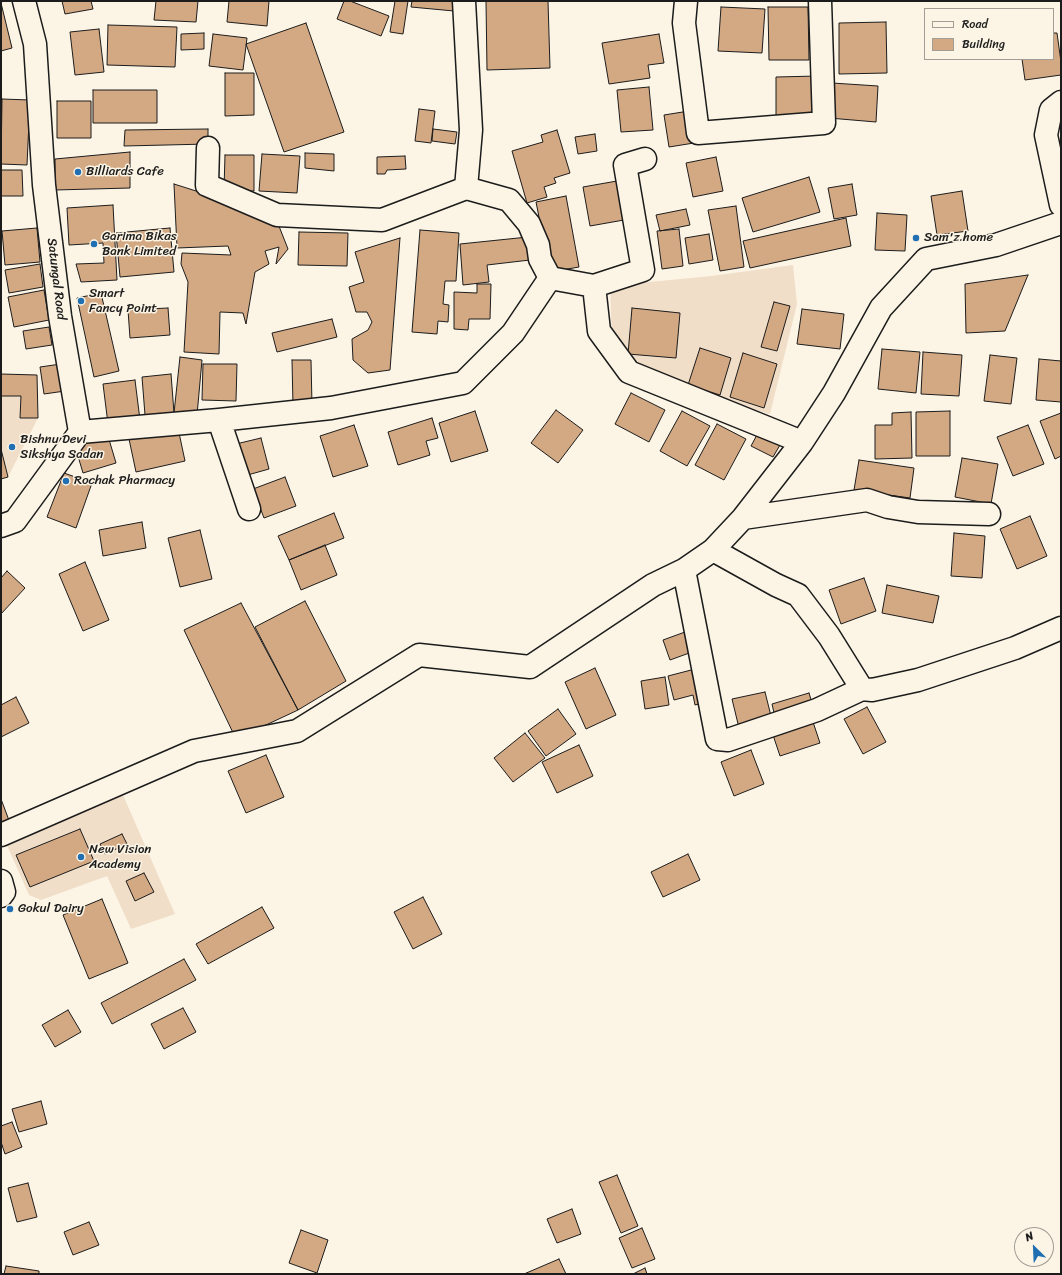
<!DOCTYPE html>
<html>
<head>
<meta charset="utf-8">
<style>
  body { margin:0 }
  #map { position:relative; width:1062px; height:1275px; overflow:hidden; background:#fcf5e5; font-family:Sriracha,sans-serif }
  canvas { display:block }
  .frame { position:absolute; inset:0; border:2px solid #1c1c1c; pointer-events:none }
  .legend { position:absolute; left:924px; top:8px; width:130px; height:52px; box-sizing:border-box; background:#fcf5e5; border:1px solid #a29e95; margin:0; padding:5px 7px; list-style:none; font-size:12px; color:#1c1c1c }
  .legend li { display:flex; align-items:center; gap:8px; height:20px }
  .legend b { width:20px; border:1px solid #a29e95 }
  .north { position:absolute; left:1014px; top:1227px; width:40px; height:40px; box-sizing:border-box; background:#fcf5e5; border:1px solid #a29e95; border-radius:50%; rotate:336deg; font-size:11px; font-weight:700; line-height:16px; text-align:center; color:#1c1c1c }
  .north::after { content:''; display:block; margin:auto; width:14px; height:18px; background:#1f6fb2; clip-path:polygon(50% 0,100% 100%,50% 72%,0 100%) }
</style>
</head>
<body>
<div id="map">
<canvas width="1062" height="1275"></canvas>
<div class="frame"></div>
<ul class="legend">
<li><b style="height:5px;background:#fcf5e5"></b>Road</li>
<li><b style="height:11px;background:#d3a984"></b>Building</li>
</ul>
<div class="north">N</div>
</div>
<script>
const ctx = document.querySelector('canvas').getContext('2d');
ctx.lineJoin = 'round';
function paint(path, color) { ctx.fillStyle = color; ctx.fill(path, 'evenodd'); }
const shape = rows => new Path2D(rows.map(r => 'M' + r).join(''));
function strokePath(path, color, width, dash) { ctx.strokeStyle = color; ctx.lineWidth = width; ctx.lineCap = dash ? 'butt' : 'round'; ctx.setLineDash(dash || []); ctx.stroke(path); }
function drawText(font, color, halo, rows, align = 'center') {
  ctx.font = font + ' Sriracha,sans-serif'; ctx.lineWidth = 3; ctx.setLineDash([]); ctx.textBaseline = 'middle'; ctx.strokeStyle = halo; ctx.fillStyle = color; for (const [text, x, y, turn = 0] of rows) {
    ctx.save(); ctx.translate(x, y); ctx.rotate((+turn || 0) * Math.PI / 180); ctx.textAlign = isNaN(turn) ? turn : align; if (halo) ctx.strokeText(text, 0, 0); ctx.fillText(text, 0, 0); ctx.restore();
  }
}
const built = shape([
  [793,265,797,304,770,414,712,399,651,376,612,345,610,282,629,284,711,276],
  [1,374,37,375,38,418,8,477,1,479],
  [123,795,175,914,131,929,107,876,41,900,29,895,5,841]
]);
const building = shape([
  [62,1,91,1,93,9,65,14,62,1],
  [156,1,198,1,196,22,154,20,156,1],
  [229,1,269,1,267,26,227,22,229,1],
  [344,1,350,1,389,16,381,36,337,19,344,1],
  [395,1,408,1,403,34,390,32,395,1],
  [412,1,455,1,454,11,411,7,412,1],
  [486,1,548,1,550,68,487,70,486,1],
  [1,3,12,48,1,51,1,3],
  [721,7,765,9,762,53,718,51,721,7],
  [768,7,808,7,809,60,769,60,768,7],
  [886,22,887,73,839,74,839,23,886,22],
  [306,23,344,132,284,152,246,44,306,23],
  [108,25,177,27,175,67,107,65,108,25],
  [99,29,104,72,75,75,70,32,99,29],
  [204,33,204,49,181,50,181,34,204,33],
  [1053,33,1057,33,1061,62,1061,75,1025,80,1022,59,1053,59,1053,33],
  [213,34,247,38,243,70,209,66,213,34],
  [659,34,664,63,648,65,650,78,609,84,602,43,659,34],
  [225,73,254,73,254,115,225,116,225,73],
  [818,76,819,115,776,116,776,77,818,76],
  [832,83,878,86,876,122,829,118,832,83],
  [649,87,653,130,621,132,617,90,649,87],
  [93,90,157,90,157,123,93,123,93,90],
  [2,99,30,100,27,165,1,164,2,99],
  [57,101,91,101,91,138,57,138,57,101],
  [419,109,435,111,431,143,415,141,419,109],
  [689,111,694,143,669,147,664,115,689,111],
  [208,129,208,144,124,146,125,130,208,129],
  [433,129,457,132,455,144,432,141,433,129],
  [557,130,570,173,554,178,556,183,544,187,547,197,527,203,512,151,543,142,541,135,557,130],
  [595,134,597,151,578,154,575,137,595,134],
  [130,152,130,188,55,190,55,159,130,152],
  [305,153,334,154,334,171,305,168,305,153],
  [262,154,300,156,297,193,259,191,262,154],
  [225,155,254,155,254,191,224,190,225,155],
  [405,156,406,169,387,170,385,174,377,174,377,157,405,156],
  [716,157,723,191,693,197,686,163,716,157],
  [1,170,22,170,23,196,1,196,1,170],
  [809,177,820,212,753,232,742,198,809,177],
  [617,181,624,220,590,226,583,187,617,181],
  [174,184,275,216,288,249,276,264,279,247,265,251,269,264,255,272,246,324,243,313,220,312,219,354,184,352,188,282,181,264,182,253,231,255,228,246,177,248,174,184],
  [852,184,857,215,834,219,828,188,852,184],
  [962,191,968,231,937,235,931,196,962,191],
  [566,196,579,267,550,272,536,202,566,196],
  [113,205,117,280,81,282,76,264,104,263,103,243,69,245,67,208,113,205],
  [736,206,744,267,720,271,708,210,736,206],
  [686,209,690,225,660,231,656,215,686,209],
  [877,213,907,215,905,251,875,250,877,213],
  [846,218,851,246,750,268,743,241,846,218],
  [37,228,40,262,5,265,2,231,37,228],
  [170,228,174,272,120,277,116,233,170,228],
  [679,229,683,266,662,269,657,231,679,229],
  [420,230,459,233,456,281,445,281,443,304,449,305,448,322,438,321,437,334,412,332,420,230],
  [299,232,348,233,347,266,298,265,299,232],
  [709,234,713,260,689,264,685,238,709,234],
  [528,237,530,260,487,265,489,282,463,285,460,244,528,237],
  [400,238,390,370,368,373,353,360,352,339,368,330,372,322,367,312,356,312,349,287,364,282,355,252,400,238],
  [40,264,43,287,9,293,5,270,40,264],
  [1028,275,1005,331,966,333,965,284,1028,275],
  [477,284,491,284,490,319,469,319,468,330,454,329,454,292,477,293,477,284],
  [44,290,49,320,14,327,8,297,44,290],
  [101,293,119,371,94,377,77,298,101,293],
  [774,302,790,306,777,351,761,347,774,302],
  [168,308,170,335,130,338,128,310,168,308],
  [632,308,680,313,676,358,628,354,632,308],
  [802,309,844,314,840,349,797,344,802,309],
  [332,319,337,337,277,352,272,333,332,319],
  [49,327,52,345,26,349,23,331,49,327],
  [700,348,731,358,720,395,688,385,700,348],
  [882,349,920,352,916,393,878,389,882,349],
  [923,352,962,355,959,396,921,394,923,352],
  [743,353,777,364,764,408,730,397,743,353],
  [990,355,1017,358,1011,404,984,401,990,355],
  [180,357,202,360,197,415,174,413,180,357],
  [1039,359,1061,361,1061,402,1036,400,1039,359],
  [292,360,311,360,312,405,293,406,292,360],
  [61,364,65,391,44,394,40,367,61,364],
  [203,364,237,364,236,401,202,400,203,364],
  [1,374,37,375,38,418,20,418,21,396,1,396,1,374],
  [171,374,174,413,145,415,142,377,171,374],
  [135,380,140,420,108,424,103,384,135,380],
  [631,393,665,410,649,442,615,424,631,393],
  [556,410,583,430,558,463,531,443,556,410],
  [475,411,488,451,451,462,439,423,475,411],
  [682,411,710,426,687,466,660,451,682,411],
  [950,411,950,456,916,456,916,412,950,411],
  [911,412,912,458,875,459,875,425,892,425,892,413,911,412],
  [1061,413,1061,456,1055,459,1040,421,1061,413],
  [432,418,438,438,426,441,430,455,398,465,388,432,432,418],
  [717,424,746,439,724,480,695,465,717,424],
  [354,425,368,466,333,477,320,436,354,425],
  [1028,425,1044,464,1013,476,997,437,1028,425],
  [178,428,185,461,136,472,129,439,178,428],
  [758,433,780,445,773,457,751,446,758,433],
  [108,436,116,463,83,473,75,446,108,436],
  [261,438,269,469,244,476,236,444,261,438],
  [1,449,8,477,1,479,1,449],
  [962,458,998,464,991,504,955,497,962,458],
  [859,460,914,468,910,498,854,490,859,460],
  [64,473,92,483,76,528,47,517,64,473],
  [285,477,296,506,264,518,253,489,285,477],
  [334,513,344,538,289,560,278,536,334,513],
  [1030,516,1047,556,1017,569,1000,529,1030,516],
  [142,522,146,548,103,556,99,530,142,522],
  [200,530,212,579,180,587,168,538,200,530],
  [954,533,985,536,982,578,951,576,954,533],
  [325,545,337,575,301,590,289,560,325,545],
  [85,562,109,620,83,631,59,574,85,562],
  [7,571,25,588,1,614,1,578,7,571],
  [864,578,876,611,841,624,829,590,864,578],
  [887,585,939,596,933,623,882,613,887,585],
  [305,601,346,681,298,710,255,627,305,601],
  [241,603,298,710,236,739,184,630,241,603],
  [685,632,692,652,670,660,663,640,685,632],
  [595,668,616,715,586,729,565,682,595,668],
  [699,668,707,702,695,705,693,695,674,700,668,676,699,668],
  [665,677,669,705,645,709,641,681,665,677],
  [765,692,772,720,739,728,732,699,765,692],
  [809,693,813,706,775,717,772,704,809,693],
  [16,697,29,723,1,737,1,705,16,697],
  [867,707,886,742,863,754,844,719,867,707],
  [558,709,576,734,546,756,528,731,558,709],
  [813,722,820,743,780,756,773,735,813,722],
  [525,733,545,758,513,782,494,758,525,733],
  [579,745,593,776,557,793,542,762,579,745],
  [751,750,764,784,734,796,721,762,751,750],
  [266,755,284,797,246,813,228,771,266,755],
  [1,799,10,823,1,827,1,799],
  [80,829,94,861,30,887,16,855,80,829],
  [122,834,127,844,105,854,100,844,122,834],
  [688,854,700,880,663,897,651,872,688,854],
  [144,873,154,892,135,901,126,881,144,873],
  [423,897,442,934,413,949,394,912,423,897],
  [102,899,128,963,89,979,63,915,102,899],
  [262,907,274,928,208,964,196,944,262,907],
  [184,959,196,980,112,1024,101,1003,184,959],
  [183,1008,196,1032,164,1049,151,1024,183,1008],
  [68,1010,81,1032,55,1047,42,1025,68,1010],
  [41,1101,47,1124,19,1132,12,1109,41,1101],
  [12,1122,22,1147,5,1154,1,1142,1,1126,12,1122],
  [617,1175,638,1226,621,1233,599,1182,617,1175],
  [28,1183,37,1217,17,1222,8,1188,28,1183],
  [572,1209,581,1234,557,1243,547,1219,572,1209],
  [89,1222,99,1245,73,1255,64,1232,89,1222],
  [642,1228,655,1259,632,1268,619,1238,642,1228],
  [301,1230,328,1240,317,1273,289,1263,301,1230],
  [559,1259,566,1274,524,1274,559,1259],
  [6,1266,39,1271,39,1274,4,1274,6,1266],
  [645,1268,647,1274,633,1274,645,1268]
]);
const minor = shape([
  [464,1,471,130,466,188,509,200,529,224,538,245,540,259,550,278],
  [686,1,684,23,698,133,824,123,820,1],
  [1061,102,1051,110,1046,135,1061,205],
  [208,148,207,185,277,215,382,220,466,188],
  [550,278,594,286,643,270,625,165,645,159],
  [594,286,599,331,629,372,802,442,834,393,881,308,926,259,996,245,1061,223],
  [219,420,249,509],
  [80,432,219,420,331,408,463,383,513,333,550,278],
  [743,518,867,500,888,507,918,512,989,514],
  [1,526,15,521,80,432,60,316,44,185,35,44,24,1],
  [684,570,717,739,728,740,817,710,862,689,829,636,798,595,776,585,713,550],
  [862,689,872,690,918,680,1015,648,1061,628],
  [1,835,194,751,297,731,419,655,530,667,653,585,684,570,713,550,743,518,802,442],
  [1,881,4,892,1,896]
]);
const markers = [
  [78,172,4,"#1f6fb2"],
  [916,238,4,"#1f6fb2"],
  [94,244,4,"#1f6fb2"],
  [81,301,4,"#1f6fb2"],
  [12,447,4,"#1f6fb2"],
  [66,481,4,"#1f6fb2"],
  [81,857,4,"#1f6fb2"],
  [10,909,4,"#1f6fb2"]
];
const poiNames = [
  ["Billiards Cafe",86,172],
  ["Garima Bikas",102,237],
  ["Bank Limited",102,252],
  ["Sam'z home",924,238],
  ["Smart",89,294],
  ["Fancy Point",89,309],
  ["Bishnu Devi",20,440],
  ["Sikshya Sadan",20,455],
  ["Rochak Pharmacy",74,481],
  ["New Vision",89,850],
  ["Academy",89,865],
  ["Gokul Dairy",18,909]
];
const streetNames = [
  ["Satungal Road",56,279,83]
];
paint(built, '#f0dec8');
paint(building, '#d3a984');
strokePath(building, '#1c1c1c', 1);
strokePath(minor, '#1c1c1c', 25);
strokePath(minor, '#fcf5e5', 22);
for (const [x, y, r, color] of markers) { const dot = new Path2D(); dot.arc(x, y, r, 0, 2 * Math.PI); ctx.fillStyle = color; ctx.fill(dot); strokePath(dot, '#fcf5e5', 1.5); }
drawText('13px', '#1c1c1c', '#fcf5e5', poiNames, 'left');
drawText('13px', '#1c1c1c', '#fcf5e5', streetNames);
</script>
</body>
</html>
